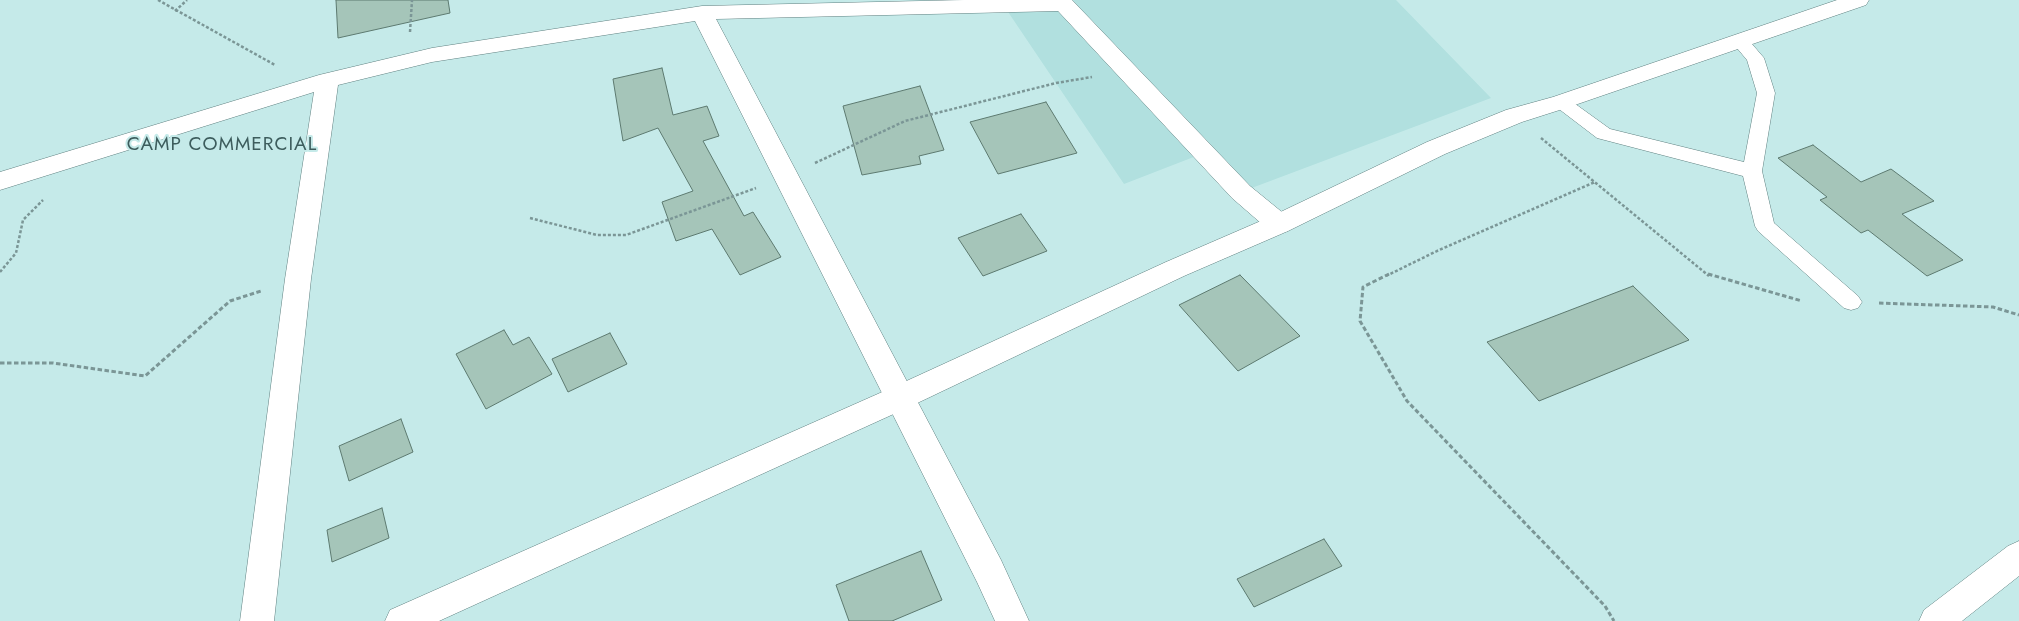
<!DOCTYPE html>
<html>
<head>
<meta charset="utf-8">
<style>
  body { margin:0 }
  canvas { display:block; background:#c5eae9 }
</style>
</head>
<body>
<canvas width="2019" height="621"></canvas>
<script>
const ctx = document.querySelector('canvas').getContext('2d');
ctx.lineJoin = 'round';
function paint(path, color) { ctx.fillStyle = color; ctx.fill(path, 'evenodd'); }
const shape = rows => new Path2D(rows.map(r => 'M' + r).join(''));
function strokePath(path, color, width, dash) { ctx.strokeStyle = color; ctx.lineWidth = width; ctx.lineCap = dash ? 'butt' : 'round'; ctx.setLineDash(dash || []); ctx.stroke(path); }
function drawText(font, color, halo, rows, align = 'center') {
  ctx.font = font + ' Jost,sans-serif'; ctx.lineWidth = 4; ctx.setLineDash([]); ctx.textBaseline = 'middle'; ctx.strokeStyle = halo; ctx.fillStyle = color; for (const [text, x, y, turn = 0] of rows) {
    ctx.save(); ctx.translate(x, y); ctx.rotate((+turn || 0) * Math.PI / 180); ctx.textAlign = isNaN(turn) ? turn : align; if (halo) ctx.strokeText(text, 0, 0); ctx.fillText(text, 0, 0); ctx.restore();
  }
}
const built = shape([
  [1000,0,1396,0,1491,98,1241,192,1204,153,1124,184]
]);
const building = shape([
  [336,0,448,0,450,13,338,38,336,0],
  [662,68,673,115,707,106,719,136,703,141,744,216,753,212,781,257,740,275,712,229,676,241,662,202,693,191,658,128,623,141,613,79,662,68],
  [920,86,944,150,919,156,921,164,862,175,843,106,920,86],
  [1046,102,1077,153,998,174,970,122,1046,102],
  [1813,145,1861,182,1891,169,1934,201,1902,214,1963,260,1927,276,1868,230,1861,233,1820,200,1827,197,1778,158,1813,145],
  [1021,214,1047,251,983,276,958,238,1021,214],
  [1240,275,1300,336,1238,371,1179,305,1240,275],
  [1633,286,1689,340,1539,401,1487,342,1633,286],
  [504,330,513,345,529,337,552,374,486,409,456,354,504,330],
  [610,333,627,364,568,392,552,359,610,333],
  [401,419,413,452,349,481,339,446,401,419],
  [382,508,389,538,332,562,327,530,382,508],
  [1324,539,1342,566,1254,607,1237,579,1324,539],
  [921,551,942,600,892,621,849,621,836,585,921,551]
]);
const pathFar1 = shape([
  [158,0,275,65],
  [175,11,187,0],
  [410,32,412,0],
  [1541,138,1709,276],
  [815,163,905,121,1056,83,1092,77],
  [530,218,597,235,626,235,756,188],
  [0,272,16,253,23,220,43,200],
  [1386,276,1437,251,1595,182]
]);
const path = shape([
  [1389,274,1363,287,1360,321,1407,401,1605,606,1614,621],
  [1708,274,1802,301],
  [1879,303,1993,307,2019,315],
  [0,363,53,363,145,376,230,301,261,291]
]);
const lane = shape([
  [1740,36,1746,37,1764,58,1775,93,1762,171,1774,223,1858,296,1862,302,1858,308,1851,310,1844,308,1758,231,1755,226,1743,176,1597,138,1555,106,1552,102,1555,98,1561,96,1567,98,1610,129,1744,162,1757,93,1747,60,1731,41,1734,37,1740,36]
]);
const street = shape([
  [964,0,1072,0,1250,186,1288,217,1292,224,1288,231,1279,233,1270,231,1232,198,1058,11,716,19,1001,560,1029,621,995,621,977,582,695,21,432,62,338,85,311,279,274,621,240,621,285,279,314,92,0,190,0,172,319,75,432,48,702,6,964,0],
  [2019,541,2019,576,1962,621,1919,621,1924,610,2008,546,2019,541]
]);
const primary = shape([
  [1837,0,1869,0,1866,5,1569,107,1522,122,1445,154,1288,231,1184,276,909,407,439,621,385,621,390,610,889,389,1166,262,1270,217,1427,142,1506,110,1553,97,1837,0]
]);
const neighbourhoodNames = [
  ["CAMP COMMERCIAL",222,145]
];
paint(built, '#b1e0df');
paint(building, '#a5c5b9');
strokePath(building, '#5d7a70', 1);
strokePath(lane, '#608181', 1);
strokePath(street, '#608181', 1);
strokePath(primary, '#608181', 1);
strokePath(pathFar1, '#7b9696', 2.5, [3, 2]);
strokePath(path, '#7b9696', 3, [4.5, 2.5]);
paint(lane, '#fff');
paint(street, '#fff');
paint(primary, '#fff');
ctx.letterSpacing = '1px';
drawText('19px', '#3d5d5d', '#c5eae9', neighbourhoodNames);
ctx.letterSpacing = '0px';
</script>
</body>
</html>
